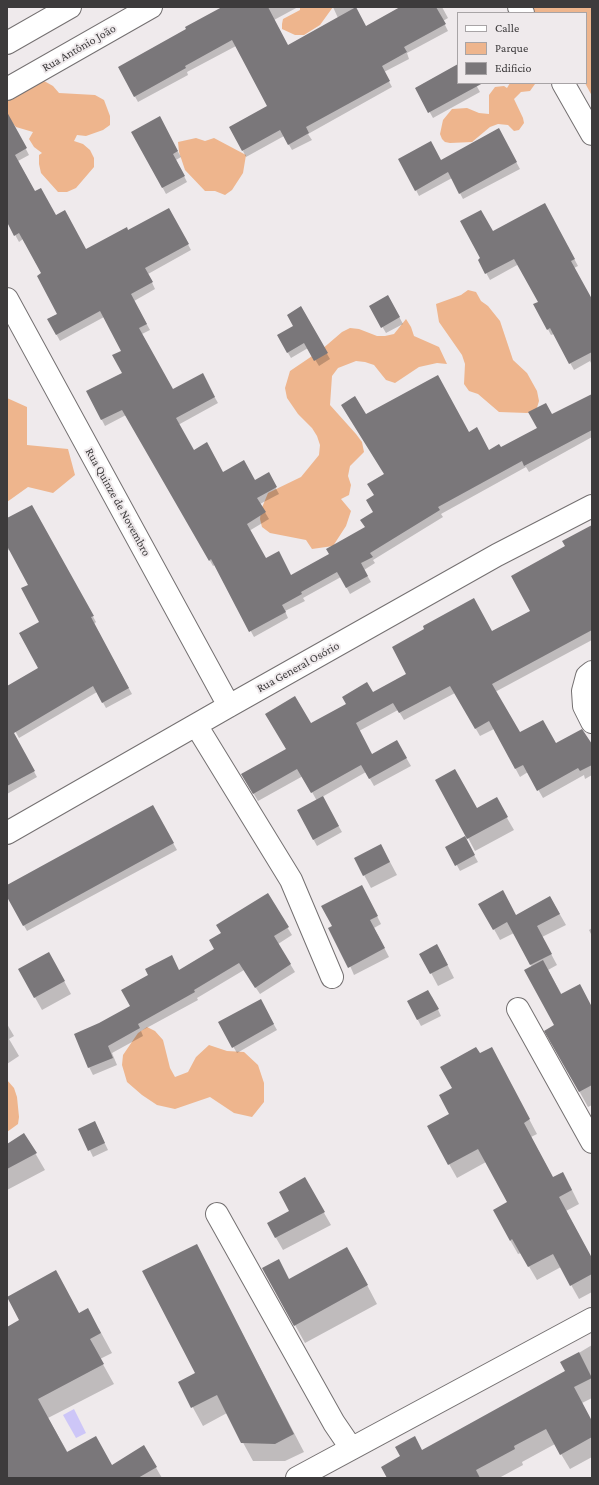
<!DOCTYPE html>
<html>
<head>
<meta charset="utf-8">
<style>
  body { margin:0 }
  #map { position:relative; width:599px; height:1485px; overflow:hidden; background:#efeaec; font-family:"Crimson Pro",serif }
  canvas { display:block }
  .frame { position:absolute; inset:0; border:8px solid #3d3b3c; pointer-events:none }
  .legend { position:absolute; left:457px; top:12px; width:130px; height:72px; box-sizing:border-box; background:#efeaec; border:1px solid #a8a4a6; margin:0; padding:5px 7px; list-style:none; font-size:12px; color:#3d3b3c }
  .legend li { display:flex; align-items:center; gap:8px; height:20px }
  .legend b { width:20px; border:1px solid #a8a4a6 }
</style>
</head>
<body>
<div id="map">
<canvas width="599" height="1485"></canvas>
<div class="frame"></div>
<ul class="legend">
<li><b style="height:5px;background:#fff"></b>Calle</li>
<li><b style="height:11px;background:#eeb58d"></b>Parque</li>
<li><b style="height:11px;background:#7a777a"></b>Edificio</li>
</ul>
</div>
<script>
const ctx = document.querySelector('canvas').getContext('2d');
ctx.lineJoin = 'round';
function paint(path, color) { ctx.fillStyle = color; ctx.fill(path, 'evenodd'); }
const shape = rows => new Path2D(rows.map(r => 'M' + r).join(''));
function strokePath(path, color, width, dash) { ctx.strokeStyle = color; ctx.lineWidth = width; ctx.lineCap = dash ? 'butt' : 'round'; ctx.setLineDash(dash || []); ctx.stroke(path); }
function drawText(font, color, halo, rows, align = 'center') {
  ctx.font = font + ' "Crimson Pro",serif'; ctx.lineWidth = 4; ctx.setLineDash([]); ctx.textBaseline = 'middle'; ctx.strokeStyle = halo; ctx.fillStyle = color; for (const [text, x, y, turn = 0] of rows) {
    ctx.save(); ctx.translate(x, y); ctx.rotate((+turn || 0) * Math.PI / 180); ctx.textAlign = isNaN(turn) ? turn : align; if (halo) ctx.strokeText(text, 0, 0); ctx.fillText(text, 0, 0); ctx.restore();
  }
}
const green = shape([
  [300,7,333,7,320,25,304,35,295,35,282,29,282,24,283,19,300,10],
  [511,7,592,7,592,96,585,83,586,83,586,13,508,13],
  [37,77,53,86,59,93,95,95,104,100,110,116,110,125,103,130,86,136,77,135,74,141,83,144,90,150,94,158,94,167,76,188,67,192,58,192,41,173,39,164,39,155,42,153,34,147,29,139,33,132,16,127,10,120,7,113,8,92],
  [510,83,535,84,530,91,521,92,514,99,523,118,524,123,519,130,514,131,508,125,498,124,490,127,472,142,450,143,445,142,442,139,440,134,443,120,452,109,467,108,479,113,489,114,489,95,495,87,504,86,507,88],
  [196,138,205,141,214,138,246,155,243,173,232,190,225,195,215,191,205,191,185,170,179,152,178,142],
  [468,290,476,292,481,301,488,306,500,321,513,360,527,373,537,391,539,401,536,411,527,413,499,412,478,394,469,391,464,384,465,364,462,355,439,322,436,304,461,295],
  [406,319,411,327,414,336,439,347,447,364,437,363,419,367,395,383,386,380,374,365,365,362,356,361,338,368,332,376,330,405,356,434,362,442,364,452,350,466,348,476,351,485,349,495,341,499,351,511,346,526,333,546,312,549,306,540,270,533,262,527,260,519,261,510,268,493,301,477,319,455,320,445,317,436,312,428,298,414,287,398,285,388,290,371,321,350,342,332,350,328,359,329,377,336,385,336,394,334],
  [7,398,27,407,27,445,68,449,75,475,53,493,28,487,7,502],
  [147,1027,155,1031,163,1040,170,1068,175,1077,188,1072,196,1057,209,1045,227,1051,244,1052,258,1065,264,1083,264,1102,252,1117,234,1113,210,1097,175,1109,157,1105,142,1095,127,1082,122,1065,123,1055,138,1033],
  [7,1080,14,1088,17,1097,19,1117,18,1124,7,1132]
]);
const water = shape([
  [74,1409,86,1433,76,1438,63,1415]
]);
const shadow = shape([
  [224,7,298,7,274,20,288,46,338,18,333,7,354,7,365,28,409,7,442,7,448,18,443,21,448,31,407,53,409,59,384,72,392,87,308,134,312,140,292,150,284,136,246,157,243,151,268,106,236,46,187,72,188,75,138,102,119,68,188,29],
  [458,65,458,83,475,83,480,92,433,118,416,88],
  [159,118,181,157,176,160,187,182,166,194,133,132],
  [498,129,520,169,463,199,452,178,419,196,416,190,441,161],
  [16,130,29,155,18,161,35,192,85,250,128,231,169,209,191,250,148,274,155,289,134,301,150,330,142,334,173,391,202,375,218,403,178,425,193,451,223,473,255,481,268,474,279,494,260,504,269,519,249,531,266,559,291,576,330,555,366,528,375,512,375,495,385,475,366,415,469,433,489,451,500,449,538,428,552,416,592,395,592,437,529,472,526,467,441,514,443,517,373,560,375,563,364,570,371,582,350,594,341,577,303,598,305,601,285,611,288,618,254,637,215,565,213,566,126,415,105,426,87,391,123,373,122,351,104,317,60,341,48,319,58,314,42,274,23,239,19,242,7,220,7,135],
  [548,210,578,266,574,268,592,302,592,365,590,361,574,370,554,334,551,335,535,305,539,302,519,264,490,280,479,260,492,232],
  [388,296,403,324,386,333,370,306],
  [300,308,330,359,319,366,308,348,291,358,278,336,295,326],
  [32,506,96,622,94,624,132,694,106,708,97,692,19,738,7,717,7,688,39,668,41,622,29,585,10,549,7,551,7,519],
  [592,526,592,640,495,692,519,733,556,744,582,730,592,745,592,775,585,779,584,775,543,798,528,772,520,777,494,729,480,736,455,693,404,720,398,710,359,731,372,755,401,749,411,766,374,786,366,772,322,797,342,832,317,846,298,811,317,801,303,776,258,801,242,774,287,750,311,725,531,611,566,547],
  [9,726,37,777,7,794,7,727],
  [437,780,476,810,496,799,514,830,475,851],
  [153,807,177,850,27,931,7,895,7,886],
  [464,837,478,862,460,871,447,847],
  [381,845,397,875,371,888,364,875],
  [366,894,381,924,374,928,389,957,354,975,333,927],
  [267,895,292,935,278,944,295,972,260,994,244,970,197,998,198,1000,141,1031,143,1036,112,1053,117,1065,93,1075,89,1067,99,1024,131,1007,179,971,215,949,222,934],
  [550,897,566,925,542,937,557,965,548,970,562,995,592,1008,592,1105,588,1107,546,1031,556,1026,532,967,514,933,500,940,480,904,516,916],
  [592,928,592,936,589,930],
  [421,954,444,958,454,978,438,986],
  [56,966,71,994,42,1010,19,969],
  [432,997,441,1016,421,1026,408,1001],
  [260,1000,277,1030,237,1053,219,1023],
  [7,1024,14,1036,9,1039,19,1056,7,1064],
  [479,1055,499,1062,537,1134,531,1137,553,1178,570,1186,579,1204,566,1211,592,1259,592,1292,579,1299,561,1267,537,1280,521,1253,518,1254,510,1240,508,1203,486,1162,457,1178,428,1127,451,1114,453,1089],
  [80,1129,98,1129,108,1150,93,1157],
  [24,1134,45,1170,7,1190,7,1145],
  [304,1178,331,1225,283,1250,268,1224,291,1212],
  [196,1245,304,1452,285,1461,253,1461,227,1413,203,1426,179,1382,197,1374],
  [357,1266,377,1304,305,1343,295,1325,289,1280],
  [79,1314,99,1329,112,1353,100,1359,114,1384,48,1418,68,1453,112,1466,144,1447,162,1478,7,1478,7,1328],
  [592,1345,592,1398,582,1403,592,1422,592,1457,570,1469,555,1444,522,1462,523,1465,499,1478,388,1478,422,1451,566,1371,562,1363]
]);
const building = shape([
  [222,7,268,7,288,45,356,7,366,26,400,7,436,7,446,24,404,47,407,52,382,66,390,81,306,127,309,133,288,145,280,130,242,151,229,127,267,106,232,40,185,66,186,68,134,97,118,67,186,29,185,27],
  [458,64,458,83,483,83,428,113,415,88],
  [7,112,27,148,15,155,35,191,41,188,56,215,65,210,86,249,127,227,128,230,169,208,189,244,145,268,153,282,131,294,147,324,139,328,173,389,203,373,215,397,176,418,194,450,207,442,223,472,244,460,255,480,269,472,277,487,257,498,266,512,247,524,266,558,279,551,291,575,329,554,326,549,365,527,360,520,373,512,366,500,374,495,367,484,384,474,341,405,355,396,366,414,438,375,469,432,477,427,489,450,499,444,501,447,537,428,528,412,546,403,552,414,592,394,592,430,524,466,522,461,438,507,440,510,370,553,373,557,361,563,368,576,346,588,337,572,301,592,302,594,282,605,286,612,249,632,211,559,209,561,122,410,101,420,86,391,122,373,112,355,121,351,100,311,56,335,47,319,57,314,37,276,41,273,19,233,14,236,7,222],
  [160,116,178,151,173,154,185,176,162,188,131,132],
  [499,128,517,162,459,194,448,172,415,191,398,159,431,141,441,160],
  [545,203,575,259,571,261,592,299,592,352,569,364,550,328,547,330,533,304,538,302,514,259,485,274,478,260,480,258,460,221,481,210,493,231],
  [388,295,400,317,381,328,369,306],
  [301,306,328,353,314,361,304,343,287,353,277,335,293,326,287,315],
  [32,505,94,616,91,617,129,688,102,703,93,686,14,733,35,771,7,786,7,686,38,668,19,633,39,622,21,588,28,585,7,546,7,518],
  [592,525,592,630,492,684,520,732,543,720,556,743,582,729,592,744,592,765,580,771,578,768,537,791,523,765,515,769,489,721,475,729,450,686,399,713,393,703,356,723,372,754,397,740,407,758,369,779,361,765,311,793,297,769,253,794,241,774,286,749,265,714,295,696,311,723,346,704,342,697,367,682,373,692,406,674,392,647,424,629,423,626,474,598,492,631,530,611,511,576,565,546,562,541],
  [455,769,477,808,497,797,508,817,467,839,435,780],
  [323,796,339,826,313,840,297,810],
  [153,805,174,843,23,926,7,897,7,885],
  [465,836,475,855,455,866,445,847],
  [381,844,390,862,363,876,354,858],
  [362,885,378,916,370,920,385,948,348,968,328,928,332,926,321,906],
  [503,890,516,915,550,896,560,914,537,926,552,954,530,965,507,922,493,930,478,904],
  [268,893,289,927,274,936,291,964,255,988,239,963,194,990,195,992,138,1024,140,1028,108,1046,113,1058,88,1068,74,1034,99,1023,130,1006,121,990,148,975,145,969,172,955,179,970,214,949,209,940,221,933,216,925],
  [437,944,448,965,430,974,419,954],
  [49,952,65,981,34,998,18,969],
  [543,960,561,994,580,984,592,1007,592,1085,579,1092,544,1031,554,1025,524,970],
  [428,990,439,1009,417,1020,407,1001],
  [261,999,274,1024,232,1048,218,1022],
  [476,1047,480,1053,492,1047,530,1119,524,1123,553,1177,563,1172,572,1190,559,1197,592,1258,592,1274,570,1286,553,1254,528,1267,512,1239,510,1241,493,1210,507,1202,478,1149,448,1165,427,1126,449,1114,439,1095,452,1088,440,1067],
  [95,1121,105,1143,88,1151,78,1129],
  [24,1133,37,1153,7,1169,7,1144],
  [305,1177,325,1212,275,1238,267,1223,289,1211,279,1192],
  [197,1244,294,1434,275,1444,241,1443,217,1395,191,1408,178,1382,195,1373,142,1271],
  [347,1247,368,1285,294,1326,262,1268,279,1259,289,1279],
  [56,1270,79,1313,88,1308,101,1333,90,1339,104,1364,38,1399,67,1452,96,1436,112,1465,144,1445,157,1467,138,1478,7,1478,7,1327,19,1320,7,1297],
  [579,1352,592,1378,574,1387,592,1421,592,1437,560,1455,546,1429,514,1446,515,1449,476,1470,480,1478,387,1478,381,1467,400,1456,395,1447,415,1436,422,1450,565,1371,560,1362]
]);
const street = shape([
  [519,7,523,13],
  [563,83,592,134],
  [7,299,229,706],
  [592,672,587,676,583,691,584,706,592,722],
  [196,725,291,880,332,977],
  [7,833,229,706,497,555,592,506],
  [518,1009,592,1142],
  [217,1214,334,1423,351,1448],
  [297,1478,592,1319]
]);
const secondary = shape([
  [7,43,70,7],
  [7,89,151,7]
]);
const streetNames = [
  ["Rua Antônio João",79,48,-30],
  ["Rua Quinze de Novembro",118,502,61],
  ["Rua General Osório",298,667,-29]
];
paint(green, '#eeb58d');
paint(water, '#cdc6f7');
paint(shadow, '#0003');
paint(building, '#7a777a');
strokePath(street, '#747071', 24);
strokePath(secondary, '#747071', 24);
strokePath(street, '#fff', 22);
strokePath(secondary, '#fff', 22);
drawText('12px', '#3d3b3c', '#efeaec', streetNames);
</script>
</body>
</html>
